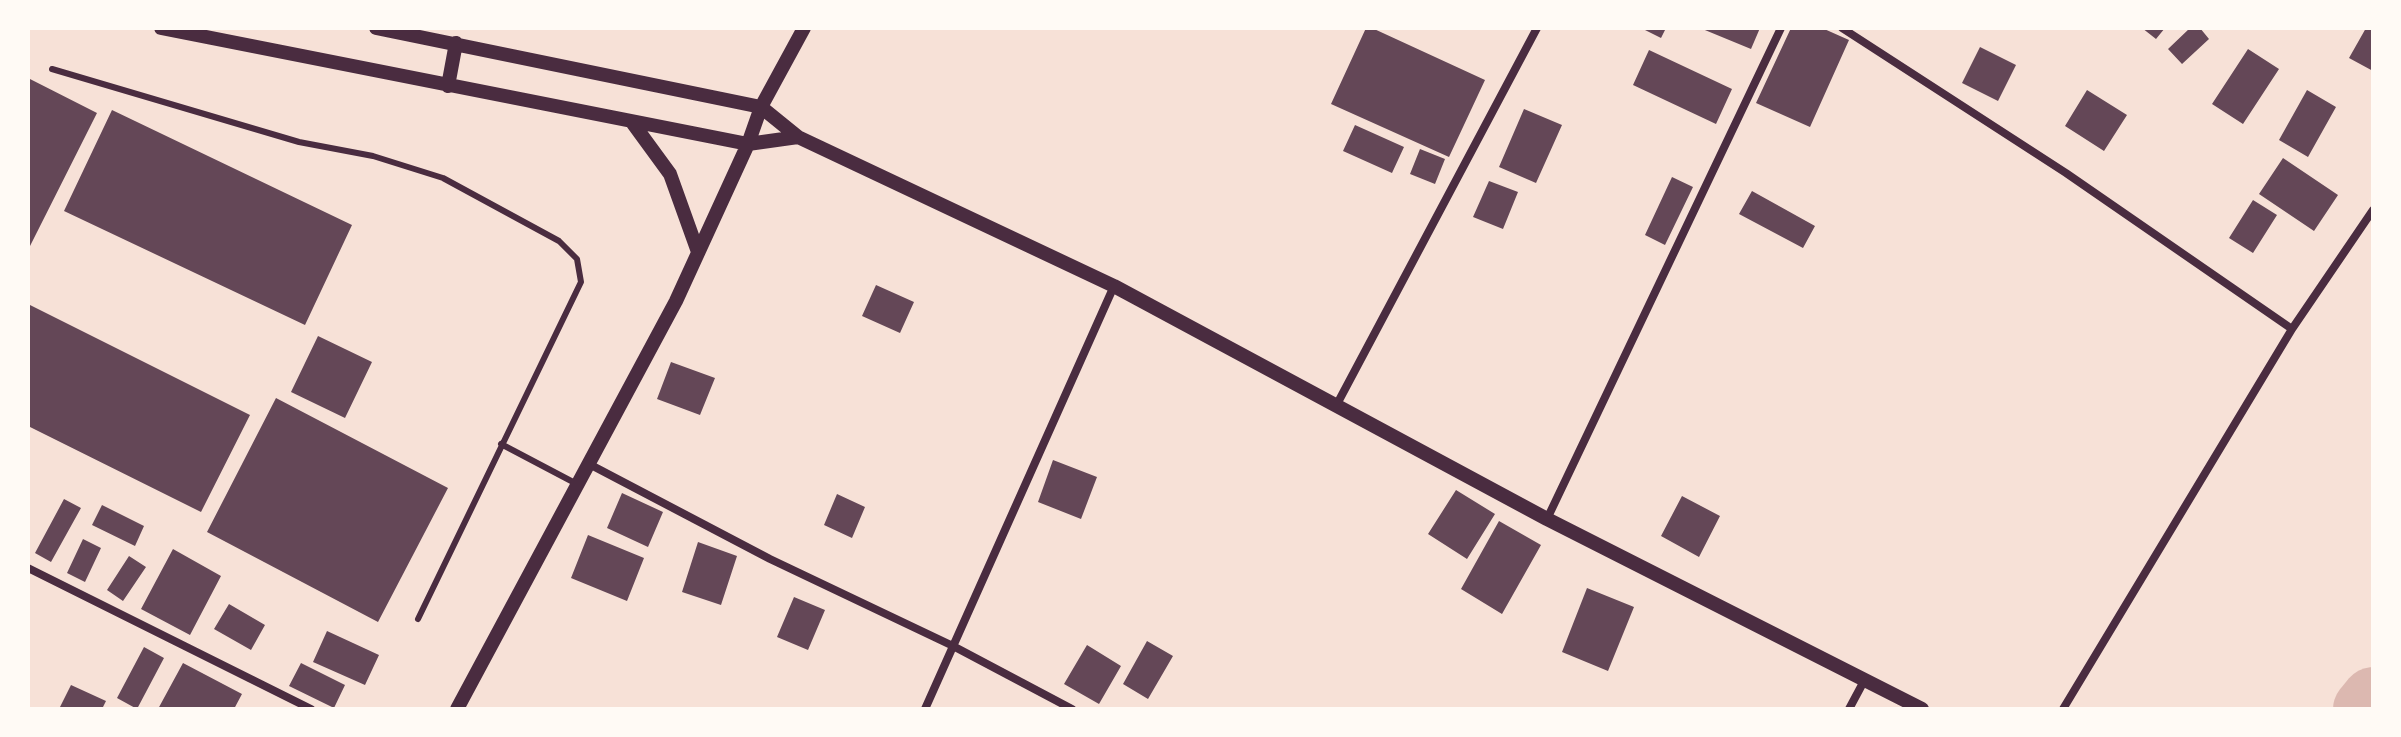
<!DOCTYPE html>
<style>
body{margin:0}
#map{position:relative;width:2401px;height:737px;overflow:hidden;background:#f7e1d7;font-family:Lato,sans-serif}
canvas{display:block}
.frame{position:absolute;inset:0;border:30px solid #fffaf5;pointer-events:none}
</style>
<div id="map">
<canvas width="2401" height="737"></canvas>
<div class="frame"></div>
</div>
<script>
const ctx = document.querySelector('canvas').getContext('2d');
ctx.lineJoin = 'round';
function strokePath(path, color, width, dash) { ctx.strokeStyle = color; ctx.lineWidth = width; ctx.lineCap = dash ? 'butt' : 'round'; ctx.setLineDash(dash || []); ctx.stroke(path); }
function fill(path, color) { ctx.fillStyle = color; ctx.fill(path, 'evenodd'); }
const river = new Path2D(`
 M 2364,709 L 2373,698`);
const building = new Path2D(`
 M 1366,28 L 1372,28 L 1485,80 L 1449,157 L 1331,104 Z
 M 1641,28 L 1666,28 L 1661,38 Z
 M 1700,28 L 1760,28 L 1751,49 Z
 M 1791,28 L 1822,28 L 1849,40 L 1810,127 L 1756,103 Z
 M 2142,28 L 2165,28 L 2156,39 Z
 M 2190,28 L 2200,28 L 2209,39 L 2182,64 L 2168,49 Z
 M 2366,28 L 2373,28 L 2373,71 L 2349,58 Z
 M 1980,47 L 2016,65 L 1998,101 L 1962,83 Z
 M 2248,49 L 2279,69 L 2243,124 L 2212,104 Z
 M 1649,50 L 1732,89 L 1716,124 L 1633,85 Z
 M 28,78 L 97,113 L 28,250 Z
 M 2087,90 L 2127,115 L 2104,151 L 2065,126 Z
 M 2307,90 L 2336,107 L 2308,157 L 2279,140 Z
 M 1524,109 L 1562,125 L 1536,183 L 1499,167 Z
 M 112,110 L 352,225 L 305,325 L 64,211 Z
 M 1355,125 L 1404,147 L 1392,173 L 1343,151 Z
 M 1420,149 L 1445,159 L 1435,184 L 1410,174 Z
 M 2283,158 L 2338,195 L 2314,231 L 2259,194 Z
 M 1672,177 L 1693,187 L 1665,245 L 1645,235 Z
 M 1489,181 L 1518,192 L 1503,229 L 1473,217 Z
 M 1752,191 L 1815,226 L 1803,248 L 1739,214 Z
 M 2253,200 L 2277,215 L 2253,253 L 2229,238 Z
 M 876,285 L 914,302 L 900,333 L 862,316 Z
 M 28,304 L 250,415 L 201,512 L 28,426 Z
 M 318,336 L 372,362 L 345,418 L 291,392 Z
 M 671,362 L 715,378 L 700,415 L 657,399 Z
 M 276,398 L 448,488 L 378,622 L 207,532 Z
 M 1053,460 L 1097,477 L 1081,519 L 1038,502 Z
 M 1456,490 L 1495,514 L 1467,559 L 1428,534 Z
 M 622,493 L 663,512 L 648,547 L 607,528 Z
 M 837,494 L 865,507 L 852,538 L 824,525 Z
 M 1682,496 L 1720,516 L 1699,557 L 1661,536 Z
 M 64,499 L 81,508 L 51,562 L 35,553 Z
 M 102,505 L 144,526 L 135,546 L 92,525 Z
 M 1499,521 L 1541,545 L 1502,614 L 1461,589 Z
 M 588,535 L 644,558 L 627,601 L 571,578 Z
 M 83,539 L 101,548 L 85,582 L 67,573 Z
 M 698,542 L 737,556 L 721,605 L 682,592 Z
 M 173,549 L 221,576 L 190,635 L 141,609 Z
 M 129,556 L 146,567 L 123,601 L 107,590 Z
 M 1587,588 L 1634,607 L 1608,671 L 1562,652 Z
 M 794,597 L 825,610 L 808,650 L 777,637 Z
 M 229,604 L 265,625 L 251,650 L 214,629 Z
 M 327,631 L 379,655 L 365,685 L 313,662 Z
 M 1147,641 L 1173,656 L 1148,699 L 1123,684 Z
 M 1087,645 L 1121,666 L 1099,704 L 1064,684 Z
 M 144,647 L 164,658 L 137,709 L 117,698 Z
 M 183,663 L 242,694 L 234,709 L 158,709 Z
 M 301,663 L 345,685 L 334,708 L 289,686 Z
 M 71,685 L 106,701 L 102,709 L 59,709 Z`);
const service = new Path2D(`
 M 52,69 L 299,142 L 373,156 L 443,178 L 559,241 L 577,259 L 581,282 L 418,619
 M 501,444 L 575,483`);
const minor = new Path2D(`
 M 1842,28 L 2066,173 L 2292,329
 M 1336,406 L 1537,28
 M 589,464 L 770,559 L 953,646 L 1072,709
 M 1547,519 L 1781,28
 M 28,568 L 311,709
 M 925,709 L 1114,286
 M 1849,709 L 1864,681
 M 2063,709 L 2292,329 L 2373,210`);
const tertiary = new Path2D(`
 M 161,28 L 748,144 L 798,137
 M 376,28 L 761,107 L 798,137 L 1114,286 L 1547,519 L 1922,709
 M 448,86 L 456,43
 M 632,122 L 670,174 L 698,252
 M 457,709 L 676,301 L 748,144 L 761,107 L 804,28`);
strokePath(river, '#dcb8b0', 62);
fill(building, '#644757');
strokePath(service, '#4a2c40', 6);
strokePath(minor, '#4a2c40', 8);
strokePath(tertiary, '#4a2c40', 14);
</script>
